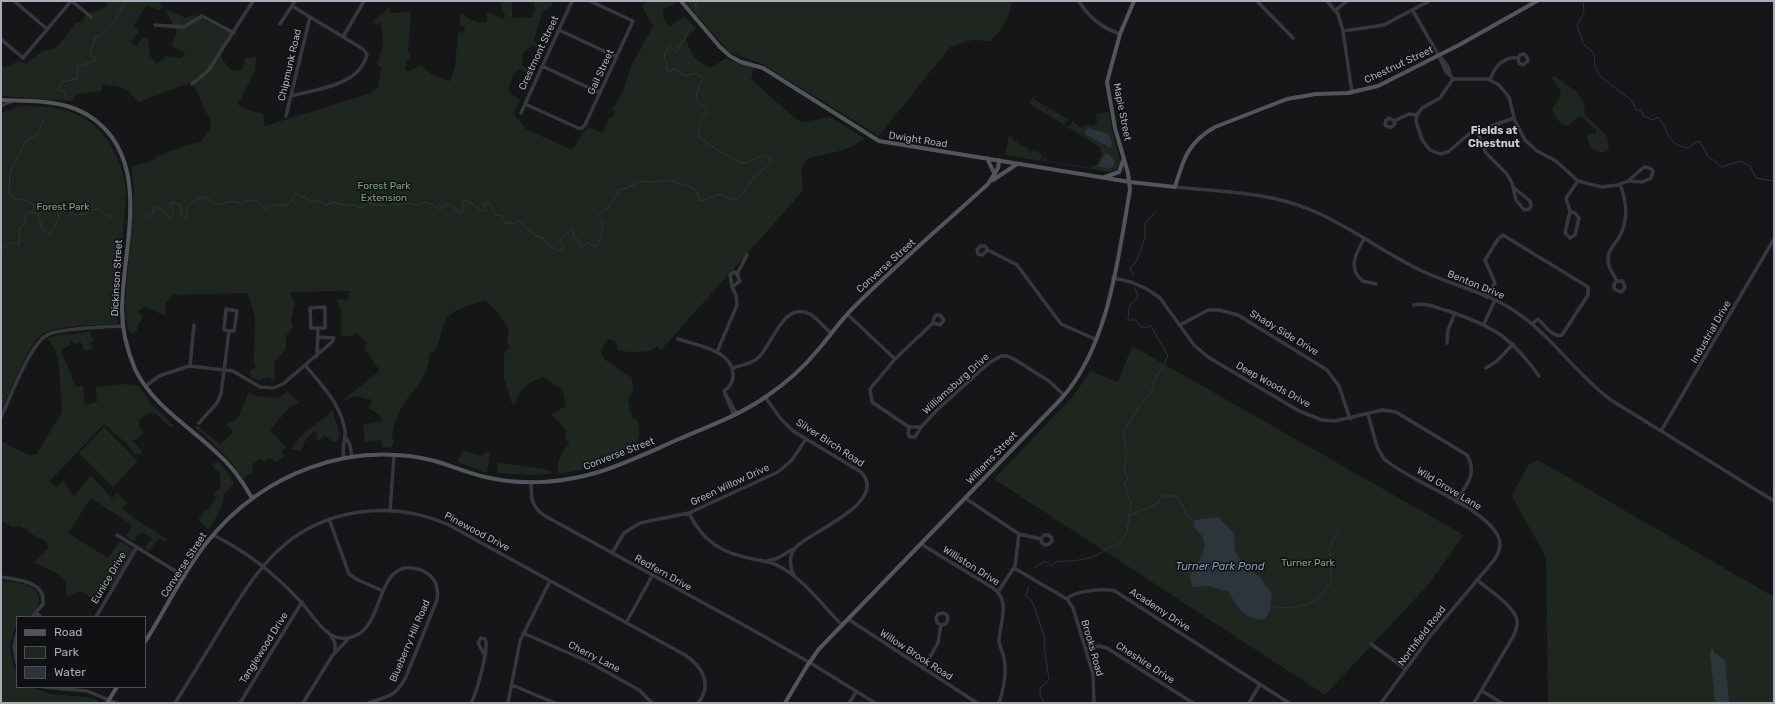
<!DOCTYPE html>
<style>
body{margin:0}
#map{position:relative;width:1775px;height:704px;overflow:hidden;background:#161618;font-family:Rubik,sans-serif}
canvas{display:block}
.frame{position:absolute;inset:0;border:2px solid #a8adb8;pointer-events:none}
.legend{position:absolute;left:16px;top:616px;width:130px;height:72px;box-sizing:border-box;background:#111113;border:1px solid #4d4f55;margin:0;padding:5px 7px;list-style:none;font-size:12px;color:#a8adb8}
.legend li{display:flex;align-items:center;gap:8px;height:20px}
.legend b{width:20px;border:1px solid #4d4f55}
</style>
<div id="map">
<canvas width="1775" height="704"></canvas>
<div class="frame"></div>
<ul class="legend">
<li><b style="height:5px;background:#53555c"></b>Road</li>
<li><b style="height:11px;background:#1e261f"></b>Park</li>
<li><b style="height:11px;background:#2c353c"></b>Water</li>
</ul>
</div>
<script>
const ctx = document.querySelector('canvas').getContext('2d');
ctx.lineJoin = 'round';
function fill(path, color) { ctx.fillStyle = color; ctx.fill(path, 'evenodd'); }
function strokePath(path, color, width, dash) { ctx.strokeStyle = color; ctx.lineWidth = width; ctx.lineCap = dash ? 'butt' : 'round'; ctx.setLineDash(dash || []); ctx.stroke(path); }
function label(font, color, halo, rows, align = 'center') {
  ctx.font = font + ' Rubik,sans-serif'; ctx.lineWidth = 3; ctx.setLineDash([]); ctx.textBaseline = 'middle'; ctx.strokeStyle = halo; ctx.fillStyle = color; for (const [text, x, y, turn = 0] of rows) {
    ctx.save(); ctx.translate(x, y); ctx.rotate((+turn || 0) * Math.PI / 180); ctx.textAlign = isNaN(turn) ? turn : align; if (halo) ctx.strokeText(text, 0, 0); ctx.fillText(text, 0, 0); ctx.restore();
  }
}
const green = new Path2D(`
 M 104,1 L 157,1 L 164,7 L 158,10 L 147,5 L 134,25 L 139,32 L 131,41 L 135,46 L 144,37 L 148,39 L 150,56 L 157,64 L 166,56 L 181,58 L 185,52 L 171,46 L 177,32 L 166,11 L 167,9 L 185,18 L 193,15 L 230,33 L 220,50 L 222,59 L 232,71 L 243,69 L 245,58 L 256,57 L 255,71 L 238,104 L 244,109 L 263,114 L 265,126 L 371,93 L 378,87 L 381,67 L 377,64 L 383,45 L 381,23 L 377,25 L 373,21 L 388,8 L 389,5 L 391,13 L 411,12 L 408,50 L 411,58 L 407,61 L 405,70 L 410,71 L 421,65 L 431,74 C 438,75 442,80 450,81 L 455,67 L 458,33 L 464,32 L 465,26 L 460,26 L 460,14 L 464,14 C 470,21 478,23 487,22 L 487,12 L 504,19 L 505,13 L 502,11 L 502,1 L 512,1 L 512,18 L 532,17 L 535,10 L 534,1 L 552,1 L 552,6 L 542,12 L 534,41 L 545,48 L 544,50 L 532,45 L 523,53 L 522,65 L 535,73 L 533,75 L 519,69 L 513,75 L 508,91 L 520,100 L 514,114 L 526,129 L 570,149 L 574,148 L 583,132 L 589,127 L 602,133 L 609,118 L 613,118 L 615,111 L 612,110 L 622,93 L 632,64 L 653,27 L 642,6 L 646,2 L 642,1 L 675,1 L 676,3 L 663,10 L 664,20 L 670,27 L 684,16 L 696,28 L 686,39 C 692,57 694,59 710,68 L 726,58 C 734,64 746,64 754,69 L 751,79 L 796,119 L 803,122 L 830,117 L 864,138 C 851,152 825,153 807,159 L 801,170 L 803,186 L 802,192 L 661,350 L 657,346 C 649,355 628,352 617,350 L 617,344 L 613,340 L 607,340 L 604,344 L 601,353 L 604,359 L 632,378 L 633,390 L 628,402 L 633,419 L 637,420 C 640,427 640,436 637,443 L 639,449 C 613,461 587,470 558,474 C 556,461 562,452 570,442 L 565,439 L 566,430 L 551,414 L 566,406 L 563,390 L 543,377 C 530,382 519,388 516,403 L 512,404 L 504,378 L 504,354 L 509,348 L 507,341 L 509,330 L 498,313 L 485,300 C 471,305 449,309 443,325 C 440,335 440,343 434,352 L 429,353 C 430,381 409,391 399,412 C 395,421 393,429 392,439 L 394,442 L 391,448 L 382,447 L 381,440 L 365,442 L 363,425 L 382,421 L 379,414 L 369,409 L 372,400 L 355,396 L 345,401 L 344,399 L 378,372 L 379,369 L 364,349 L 367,342 L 356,333 L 353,336 L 341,336 L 341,312 L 337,299 L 347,300 L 349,291 L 291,292 L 290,296 L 295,302 L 291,319 L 293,327 L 286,336 L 286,349 L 274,362 L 275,382 L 268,377 L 258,380 L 251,377 L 250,370 L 256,367 L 254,362 L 255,317 L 248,293 L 173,295 L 165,304 L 166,316 L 145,307 L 139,311 L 139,314 L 142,315 L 141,323 L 138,323 L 137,331 L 132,334 L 128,330 L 127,320 L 124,321 L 134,187 L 131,167 L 155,160 L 156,157 L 186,145 L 200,142 L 211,128 L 210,120 L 192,82 L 139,102 L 124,88 L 103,84 L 101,91 L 77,94 L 72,101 L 1,96 L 1,65 L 6,67 L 19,61 L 26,64 L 40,52 L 56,48 L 76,23 L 83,23 L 84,16 L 108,6 Z
 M 685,1 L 1012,1 C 1008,21 1004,27 990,41 L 972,40 L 950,47 L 879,136 L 762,64 L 729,52 Z
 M 1554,76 L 1577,92 L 1584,103 L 1585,115 L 1607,136 L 1609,149 L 1603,153 C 1592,151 1587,146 1587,134 L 1595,134 L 1597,131 L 1582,117 L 1578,117 L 1567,126 C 1560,125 1553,115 1552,108 C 1567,89 1561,95 1552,77 Z
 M 1034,96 L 1036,96 L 1034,99 L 1046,106 L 1049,104 L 1044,116 L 1044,113 L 1030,104 L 1028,106 Z
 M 1050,105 L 1049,108 L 1067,119 L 1070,117 L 1064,125 L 1047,114 L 1044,116 Z
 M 20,106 C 33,106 47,106 60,109 C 99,117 122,152 126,191 L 117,324 C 99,325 56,325 42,334 C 29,343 9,394 1,410 L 1,113 Z
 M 1108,112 L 1120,162 L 1116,170 L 1109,172 L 1042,161 L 1043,158 L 1046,158 L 1047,161 L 1091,168 L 1092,165 L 1095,166 L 1103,153 L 1100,151 L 1101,148 L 1069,128 L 1066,129 L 1074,120 L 1074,123 L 1082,128 L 1084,125 L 1094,126 L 1098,120 L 1095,117 L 1097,114 Z
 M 1009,135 L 1015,142 L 1018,139 L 1017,142 L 1033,152 L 1034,150 L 1042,155 L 1041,161 L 1005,155 Z
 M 89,332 L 93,340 L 90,343 L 93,348 L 85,351 L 81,342 L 74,344 L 72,340 L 70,341 L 71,345 L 61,350 L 76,387 L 83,385 L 85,405 L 97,402 L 96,387 L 123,384 L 139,386 L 151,404 L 175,427 L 170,427 L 155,413 L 146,414 L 139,420 L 140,428 L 144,433 L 133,441 L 141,450 L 142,456 L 139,453 L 135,454 L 126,443 L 104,424 L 50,481 L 56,488 L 63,481 L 74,496 L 91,475 L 115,502 L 112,498 L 117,493 L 127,503 L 122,508 L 131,516 L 168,540 L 165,542 L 159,539 L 149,550 L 145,549 L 152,538 L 142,532 L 133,541 L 126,536 L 132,525 L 91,498 L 68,533 L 108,558 L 120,541 L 134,549 L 113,584 L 94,600 L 81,591 L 67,597 L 65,581 L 56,573 L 34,562 L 49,548 L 46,541 L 38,538 L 20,526 L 12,527 L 1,520 L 1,441 L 28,455 L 36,455 L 62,412 L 59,365 L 56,352 L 47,338 L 59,335 Z
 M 1132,346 L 1464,535 L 1428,585 L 1325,695 L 994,479 L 1072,397 L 1091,371 L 1118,382 Z
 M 249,391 L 255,396 L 278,398 L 287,391 L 299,403 L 290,407 L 270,430 L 286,447 L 282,451 L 284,456 L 276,462 L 269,458 L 265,461 L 259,459 L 252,465 L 253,471 L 243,479 C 230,458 214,443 195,428 L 197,425 L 220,445 L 233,432 L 226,424 L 238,418 Z
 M 332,409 L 340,435 L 338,441 L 333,442 L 324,435 L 319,441 L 316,439 L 318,433 L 313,432 L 305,441 L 301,451 L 291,449 L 303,433 L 327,416 Z
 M 104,427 L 138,461 L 113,487 L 79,453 Z
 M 463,451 L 482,456 L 486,452 L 490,453 L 487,473 L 457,462 Z
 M 1538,460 L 1774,597 L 1774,703 L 1548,703 L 1546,557 L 1513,498 L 1513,493 L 1529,464 Z
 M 220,462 L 234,483 L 224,494 C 225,502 214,524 208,529 L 198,520 C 204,509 211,509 216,497 L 213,493 L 221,487 L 220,474 L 211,464 Z
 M 497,462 C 515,466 533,466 551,471 L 552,474 L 528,475 L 497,473 Z
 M 1,581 C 11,582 26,582 34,589 C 44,598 38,613 26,617 C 24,618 20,617 17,617 C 17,628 11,636 10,647 C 10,656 13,663 16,671 C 18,676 17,682 17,687 L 31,687 L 50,694 L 87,697 L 98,700 L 99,703 L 1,703 Z`);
const water = new Path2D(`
 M 1089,128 L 1108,134 L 1112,142 L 1111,148 L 1086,135 L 1085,130 Z
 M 1106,153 L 1111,156 L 1115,161 L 1112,168 L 1097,167 Z
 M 1218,517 L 1234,533 L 1235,550 L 1243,565 L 1259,576 L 1272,594 L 1270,611 L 1264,620 C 1245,620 1236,606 1229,592 L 1208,586 L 1193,587 L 1189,577 C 1195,566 1209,551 1203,538 C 1200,533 1196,530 1193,525 L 1195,520 Z
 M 1712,646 L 1714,652 L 1725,660 L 1729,703 L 1716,703 L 1715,699 L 1710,656 Z`);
const stream = new Path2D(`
 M 1583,1 L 1584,12 L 1577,26 L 1583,43 L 1594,54 L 1595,67 L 1600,76 L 1632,101 L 1636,110 L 1641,110 L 1644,116 L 1653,120 L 1658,117 C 1670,131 1666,144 1687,148 L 1699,141 L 1708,156 L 1722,167 L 1740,161 L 1750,166 L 1756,178 L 1774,181
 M 696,15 L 696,1
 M 66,99 L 65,92 L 58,90 L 62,82 L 77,79 L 78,67 L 96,60 L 90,53 L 96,37 C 113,30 117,17 125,1
 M 32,211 L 34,205 L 26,200 L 13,199 L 9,193 L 10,172 L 26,141 L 38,134 L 44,118
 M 145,219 L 153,212 L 154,207 L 155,207 L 164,211 L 168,217 L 171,218 L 173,213 L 171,204 L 172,202 L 181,205 L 181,215 L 185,217 L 187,215 L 186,208 C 189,203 201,195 208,199 C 211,200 211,203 215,204 C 221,205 225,203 230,201 L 242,204 L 248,200 C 258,200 259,205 266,209 C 275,201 284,209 291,202 C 294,199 294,196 296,193 L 311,201 L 320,201 L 326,205 L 333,202 L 348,206 L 351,204 L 362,208 L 369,203 C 377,205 386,208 393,203 L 400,205 L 405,203 L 419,205 L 426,202 L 440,209 L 449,204 L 460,213 L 463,210 L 462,202 L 467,200 L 483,212 L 485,209 L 483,204 L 488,202 L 493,208 L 495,216 L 501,215 L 505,223 L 515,223 L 520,221 L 526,228 L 531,230 L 534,235 L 543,238 L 547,245 L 561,251 L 564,248 L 560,240 L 571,230 L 574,230 L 573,237 L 578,240 L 580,247 L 583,247 L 588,242 L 596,247 C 600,243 604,227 602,222 C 600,217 598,218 600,213 L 608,208 L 620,189 L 627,188 L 641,181 L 654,182 L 668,180 L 691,187 L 697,192 L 700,201 L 720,194 L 733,200 C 745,195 748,184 756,175 C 761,170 767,168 771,162 L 769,158 L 763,155 C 756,156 752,162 746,163 C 738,165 706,142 699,137 L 700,122 C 713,108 705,110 696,100 C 696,91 702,83 702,77 L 695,73 L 686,76 L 681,74 L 675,68 L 669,72 L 666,70 L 667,64 L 664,56 L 669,46 L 676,52 L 686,36 L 691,24
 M 1,250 L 10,243 L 19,244 L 20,227 L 25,223 L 26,215 L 29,212 L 38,214 C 40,222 41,231 51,234 L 59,217 L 57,209 L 69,209 L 71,213 C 82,218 88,211 97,209 L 108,216 L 113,216
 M 1133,275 L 1130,268 L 1136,262 L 1145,238 L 1145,224 L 1155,212
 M 1127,453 L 1123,433 L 1138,408 L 1153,389 L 1154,380 L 1165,363 L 1168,356 L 1151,326 L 1142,328 L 1136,320 L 1128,320 L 1129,307 L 1138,296 L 1135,288
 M 1126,459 L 1124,469 L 1128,479 L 1124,483 L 1131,504 L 1129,516
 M 1034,568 L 1045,561 L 1052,566 L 1057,561 C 1070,562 1089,560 1101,553 C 1108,549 1110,546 1118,545 L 1127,532 L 1129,516 L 1158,503 L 1162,496 L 1177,496 L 1188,517 L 1195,522
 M 1029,586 L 1026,595 L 1033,603 L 1045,639 L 1044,644 L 1049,680 L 1040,688 L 1040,694 L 1044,703
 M 1270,606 C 1285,609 1304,608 1317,599 C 1323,594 1325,587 1332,582 L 1330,573 L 1333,566 L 1329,549 L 1339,528`);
const minor = new Path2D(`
 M 14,1 L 47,29
 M 72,1 L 91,17
 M 1079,1 C 1089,18 1102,28 1120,34
 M 1257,1 L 1293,38
 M 1327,1 L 1338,14 L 1343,31 L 1352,93
 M 1336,10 L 1347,1
 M 1413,11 L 1439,56 C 1444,60 1450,68 1450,75 L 1446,72 L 1439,56
 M 280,24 L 295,1
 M 155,25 L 184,27 L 202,16 L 234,33
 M 559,30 L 617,57
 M 1343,31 L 1384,25 L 1429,1
 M 343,37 L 364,1
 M 1,39 L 23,58 L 71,1
 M 542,66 L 600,93
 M 1450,75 L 1453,79 L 1488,79 L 1499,85 L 1509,97 L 1515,121 L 1525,140 L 1537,151 L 1556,161 L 1578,181 L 1602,187 L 1618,185 L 1628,181 L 1642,182 L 1651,178 L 1653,171 L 1650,168 L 1644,167 L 1628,181
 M 1453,79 L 1440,98 L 1422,108 L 1417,115 L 1416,121 L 1422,140 L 1430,150 L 1440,154 L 1448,152 L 1469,134 L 1514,118
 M 1490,80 C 1494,67 1504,56 1518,58 L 1519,63 L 1523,65 L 1528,61 L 1527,57 L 1524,54 L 1520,55 L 1518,58
 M 192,84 L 208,71 L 253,1
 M 291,96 C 317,89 360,86 367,54 L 363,49 L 292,6
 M 525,104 L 578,128 L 582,128 L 585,125 L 633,21 L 590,1
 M 1,106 L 12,101
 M 521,113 L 572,1
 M 286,116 L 310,17
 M 1394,121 L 1395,124 L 1392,127 L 1388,127 L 1385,125 L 1386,120 L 1389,118 L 1394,121 L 1409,114 L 1417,115
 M 1477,131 L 1486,153 L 1507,174 L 1512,183 L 1516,200 L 1524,210 L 1529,209 L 1531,206 L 1530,201 L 1514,188
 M 1175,187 C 1220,192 1269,192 1311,210 C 1350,226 1384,253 1422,271 C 1454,286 1490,293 1519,314 C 1553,338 1577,375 1611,400 L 1774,501
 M 1570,211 L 1575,213 L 1579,218 L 1575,235 L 1570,238 L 1565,233 L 1570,211 L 1566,198 L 1578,181
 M 1364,239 C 1356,253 1347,269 1363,281 L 1376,284
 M 988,250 L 982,255 L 978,254 L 977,250 L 980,246 L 985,246 L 988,250 L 1017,265 L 1061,324 L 1095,339
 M 737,274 L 740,281 L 732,287 L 730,275 L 734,272 L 737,274 L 747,255
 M 1113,278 L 1131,282 L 1147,289 L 1160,298 L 1194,345 L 1208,357 L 1299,411 L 1322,420 L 1335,421 L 1382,410 L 1396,412 L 1467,455 C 1478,474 1466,485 1456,502
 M 1617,281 L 1614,284 L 1614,289 L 1621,292 L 1625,288 L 1623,281 L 1617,281 C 1613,274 1607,266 1608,258 C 1608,250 1614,245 1618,239 C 1629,221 1627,203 1620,184
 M 1486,297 L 1495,283 L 1485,260 L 1498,239 L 1503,235 L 1588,287 L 1588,295 L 1562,335 C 1552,338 1545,325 1538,319 L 1532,324
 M 1414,305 C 1425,302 1437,308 1448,311 C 1493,326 1511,337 1539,376
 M 325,307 L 325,328 L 311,328 L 310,308 Z
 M 847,314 L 895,359
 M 933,323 L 934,318 L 936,315 L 940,315 L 944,320 L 940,325 L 933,323 L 895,359 L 870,389 L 872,402 L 909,427 L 908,434 L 910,437 L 915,437 L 921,427 L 937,410 L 989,363 L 1001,356 L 1007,356 L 1014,359 L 1049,381 L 1064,395
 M 1484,324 L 1495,300
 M 1180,325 L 1208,310 L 1219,310 L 1238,315 L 1327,370 L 1339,386 L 1350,419
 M 678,339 C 696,345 734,350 733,376 C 733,383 730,387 724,391
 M 1447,343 L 1448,330 L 1455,313
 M 717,352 L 737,305 L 736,295 L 732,287
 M 317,356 L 318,328
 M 190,366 L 194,325
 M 306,366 C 322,386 341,404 345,431 C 346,442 341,446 344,458
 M 733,368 C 741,365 752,364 758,358 C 772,346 783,300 810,314 C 818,319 824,327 831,333
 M 1486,368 L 1497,361 L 1513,344
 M 146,386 L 159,376 L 189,366 L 233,371 L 260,387 L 273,388 L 283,384 L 332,342 L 334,338 L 318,337
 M 724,391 L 737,414
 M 725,394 L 734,415
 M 765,397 L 781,419 L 793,431 L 861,472 C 890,503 808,532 795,548 C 788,557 790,569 795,577
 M 1368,414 L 1377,447 L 1384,459 C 1412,483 1479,504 1497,534 C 1502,543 1500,552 1494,560 L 1431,635 L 1381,703
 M 1,417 C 10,398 30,344 47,335 C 58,328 108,327 123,326
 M 199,423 L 217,403 L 221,394 L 229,331 L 224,330 L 226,309 L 237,311 L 234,331 L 229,331
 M 909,427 L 921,427
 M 1661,431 L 1774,239
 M 345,436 L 350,445 L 352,457
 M 531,482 C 531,497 531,507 545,516 L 751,629 L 814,665 L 875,703
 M 965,498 L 1019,534 L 1041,539 L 1042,543 L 1045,545 L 1049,544 L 1052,541 L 1051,537 L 1048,535 L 1044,535 L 1041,539
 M 390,511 L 394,455
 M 689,513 C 703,542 722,553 753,559 C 764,561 773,562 782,568 C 804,580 824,607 842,625
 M 329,519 L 349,574 L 358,580 L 383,591
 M 117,535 L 185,577
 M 213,535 C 246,551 276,575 300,601 C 309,610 316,623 326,631 C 332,637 340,639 348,638 C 386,633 373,563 413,568 C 422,569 429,573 434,580 C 438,587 438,593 437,600 L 405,679 C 394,698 387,696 368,703
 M 921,544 L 993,588 C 1011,601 1000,622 999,640 C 999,646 1003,652 1004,658 C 1007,673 1004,688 999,703
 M 612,553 L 624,533 L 640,523 L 689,513 L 778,472 L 792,460 L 806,439
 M 767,561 L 776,559 L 795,548
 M 1014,568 L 1067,599 C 1074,591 1104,588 1115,591 L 1289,703
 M 1,577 C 18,580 46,581 43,604 L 32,617
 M 998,592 L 1015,566 L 1019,534
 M 1067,599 L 1073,608 L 1093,674 L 1094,703
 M 36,613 L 41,617
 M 96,617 L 137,547
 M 848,619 L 977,703
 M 626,623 L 652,576
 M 523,633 L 587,661 L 639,690 L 652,703
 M 17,634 L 14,646 L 17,663
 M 331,636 L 335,643 L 335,651
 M 1371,644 L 1406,669
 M 1086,648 L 1099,646 L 1107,648 L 1193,703
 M 923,669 L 938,643 L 941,625 L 937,623 L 936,618 L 938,614 L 943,613 L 947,615 L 948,619 L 946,624 L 941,625
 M 512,685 L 555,703
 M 44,687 L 87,691 L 116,703
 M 1482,691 L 1502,703
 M 175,703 C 190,679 205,655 220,630 C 256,571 286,522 360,512 C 390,508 419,512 447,524 L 685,655 C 702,666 713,685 698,703
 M 240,703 L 302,602
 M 303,703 L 332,656 L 348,639
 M 471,703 C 476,694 490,647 485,639 L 481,638 L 478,643 L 484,654
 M 508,703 L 520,641 L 550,581
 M 849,703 L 857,691
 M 1249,703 L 1260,684
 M 1474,703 L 1514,635 C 1516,630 1518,625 1517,620 C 1515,607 1487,588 1477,580`);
const major = new Path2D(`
 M 681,1 L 720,47 L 730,56 L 741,62 L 763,68 L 879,141 L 1130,182 L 1175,187 C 1183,160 1188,142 1215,127 L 1287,99 L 1316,94 L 1348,93 L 1378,86 L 1459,45 L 1537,1
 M 1,100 C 23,101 46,100 67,106 C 81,110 93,117 103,127 C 150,173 122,252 122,310 C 122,331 127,350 135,369 C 152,405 190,427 217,453 C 231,465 243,482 252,498
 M 987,158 L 995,175
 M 1105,177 L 1119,172 L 1124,158
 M 993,180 L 1017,164
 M 145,642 C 165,610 185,569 208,541 C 263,473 350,440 435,461 C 452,466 468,473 485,477 C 523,486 565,483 602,471 C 629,462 654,450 679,439 C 709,426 740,415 767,396 C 786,383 803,368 817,351 C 830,336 840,321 854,307 C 897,264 943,225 988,184 L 998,168 L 999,160
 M 107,703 L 117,687
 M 785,703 L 807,666 L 819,649 L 1061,399 C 1109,346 1118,258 1130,190 L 1128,173 L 1115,128 L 1107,82 L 1120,34 L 1134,1`);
const streetNames = [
 ["Crestmont Street",539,53,-65],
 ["Chipmunk Road",290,65,-77],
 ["Chestnut Street",1399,65,-25],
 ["Gail Street",601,72,-65],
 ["Maple Street",1122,112,79],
 ["Dwight Road",918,140,9],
 ["Converse Street",886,266,-42],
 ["Dickinson Street",117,278,-87],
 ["Benton Drive",1476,285,22],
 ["Industrial Drive",1711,332,-60],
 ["Shady Side Drive",1284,333,31],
 ["Williamsburg Drive",956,384,-42],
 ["Deep Woods Drive",1273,385,29],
 ["Silver Birch Road",830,443,33],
 ["Converse Street",619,454,-21],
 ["Williams Street",992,458,-46],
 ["Green Willow Drive",730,485,-25],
 ["Wild Grove Lane",1449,489,31],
 ["Pinewood Drive",477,532,28],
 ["Converse Street",184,565,-57],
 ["Williston Drive",971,566,32],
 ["Redfern Drive",663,573,29],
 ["Eunice Drive",109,578,-59],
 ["Academy Drive",1160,610,33],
 ["Northfield Road",1422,636,-53],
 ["Blueberry Hill Road",410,641,-67],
 ["Tanglewood Drive",264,648,-58],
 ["Brooks Road",1092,648,74],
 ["Willow Brook Road",916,655,33],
 ["Cherry Lane",594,657,27],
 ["Cheshire Drive",1145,663,33]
];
const parkNames = [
 ["Forest Park",384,186],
 ["Extension",384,198],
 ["Forest Park",63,207],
 ["Turner Park",1308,563]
];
const neighbourhoodNames = [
 ["Fields at",1494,131],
 ["Chestnut",1494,144]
];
const waterNames = [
 ["Turner Park Pond",1220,567]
];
fill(green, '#1e261f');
fill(water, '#2c353c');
strokePath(stream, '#2c353c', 1);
strokePath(minor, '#37383d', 3.5);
strokePath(major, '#53555c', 4);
label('10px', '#a8adb8', '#111113', streetNames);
label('10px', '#7fa381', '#111113', parkNames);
label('bold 11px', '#c9ccd4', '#111113', neighbourhoodNames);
label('italic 11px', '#7f9bb3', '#111113', waterNames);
</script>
